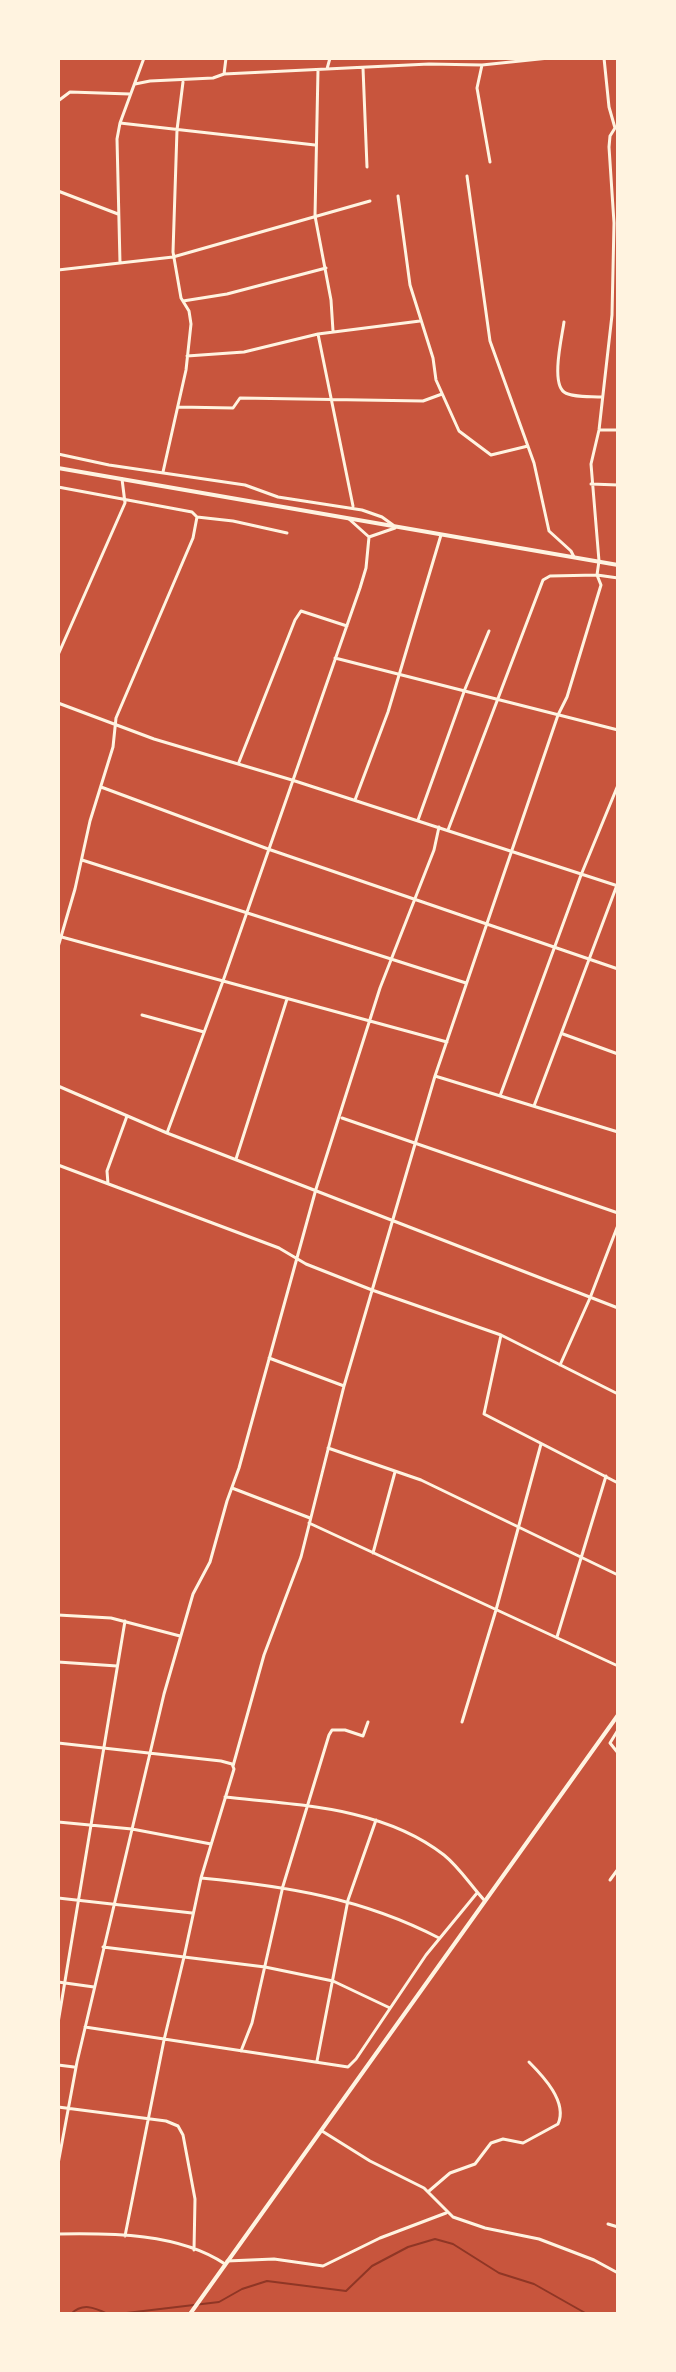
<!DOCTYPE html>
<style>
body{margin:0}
#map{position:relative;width:676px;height:2372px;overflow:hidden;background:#c8553d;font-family:"Titillium Web",sans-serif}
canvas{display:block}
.frame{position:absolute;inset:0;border:60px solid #fff3e0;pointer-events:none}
</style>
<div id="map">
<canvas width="676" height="2372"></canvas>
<div class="frame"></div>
</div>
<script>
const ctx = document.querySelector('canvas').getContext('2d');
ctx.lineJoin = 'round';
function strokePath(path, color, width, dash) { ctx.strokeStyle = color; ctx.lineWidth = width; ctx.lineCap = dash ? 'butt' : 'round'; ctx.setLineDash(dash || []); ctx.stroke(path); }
const stream = new Path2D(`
 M 71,2314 C 83,2302 95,2308 108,2314
 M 118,2314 L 219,2302 L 242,2289 L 267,2281 L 346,2291 L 372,2266 L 408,2247 L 435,2239 L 453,2244 L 499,2273 L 534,2284 L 587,2314`);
const minor = new Path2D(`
 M 482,65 L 477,88 L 490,162
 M 363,68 L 367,167
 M 327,69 L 330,58
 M 318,70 L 315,216 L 331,300 L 333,331
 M 224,74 L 226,58
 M 135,84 L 150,81 L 213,78 L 224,74 L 429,64 L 482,65 L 549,58
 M 58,101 L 70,92 L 130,94
 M 120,123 L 315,145
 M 467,176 L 490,341 L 534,463 L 549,531 L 571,551 L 574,557
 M 58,191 L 118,214
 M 398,196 L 410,285 L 433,358 L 436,380 L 459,431 L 491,455 L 528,446
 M 120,263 L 117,139 L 120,123 L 144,58
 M 58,270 L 173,257 L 370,201
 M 183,301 L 227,294 L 326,268
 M 564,322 C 562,337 551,382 564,392 C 572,398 592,396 602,397
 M 318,334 L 353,506
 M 187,356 L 244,352 L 318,334 L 420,321
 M 178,407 L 233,408 L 240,398 L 423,401 L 442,394
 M 599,430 L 618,430
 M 58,454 L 109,465 L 245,485 L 278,497 L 362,510 L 382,517 L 393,525
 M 163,472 L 186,370 L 191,324 L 189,311 L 181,298 L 173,252 L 177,130 L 183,82
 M 591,484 L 618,485
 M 58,487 L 192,512 L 197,517 L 193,538 L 116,718 L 113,747 L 90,821 L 75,889 L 58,947
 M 197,517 L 233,521 L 287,533
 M 349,519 L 369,537
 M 369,537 L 395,528
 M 58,655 L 125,503 L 122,479
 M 335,658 L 618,730
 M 58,703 L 154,739 L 292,780 L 618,886
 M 239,762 L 295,620 L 301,611 L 347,626
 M 101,787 L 268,849 L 618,969
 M 355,800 L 388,712 L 441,535
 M 418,820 L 465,689 L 489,631
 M 448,830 L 543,580 L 550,576 L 597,575 L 618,578
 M 82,860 L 466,983
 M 58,936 L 447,1042
 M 142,1015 L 204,1032
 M 563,1034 L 618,1054
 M 435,1076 L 618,1132
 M 58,1086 L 167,1133 L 618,1308
 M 500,1096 L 581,875 L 618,785
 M 534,1106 L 617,885
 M 342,1118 L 618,1213
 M 167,1133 L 223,981 L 360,588 L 366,568 L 369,537
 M 236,1159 L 287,999
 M 58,1165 L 279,1248 L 306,1264 L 372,1290 L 501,1335 L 618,1394
 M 108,1184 L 107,1171 L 127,1116
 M 501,1335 L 484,1414 L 618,1483
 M 269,1358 L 344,1386
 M 560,1365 L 590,1298 L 618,1225
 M 328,1448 L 421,1480 L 618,1575
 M 232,1488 L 310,1518
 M 309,1523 L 618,1666
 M 373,1553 L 395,1472
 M 58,1615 L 111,1618 L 180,1636
 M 557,1637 L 606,1476
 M 58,1662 L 117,1666
 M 462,1722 L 496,1610 L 541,1444
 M 618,1730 L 610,1743 L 618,1753
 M 58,1743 L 221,1761 L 232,1764 L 234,1769 L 201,1878 L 184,1957 L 164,2040 L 125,2236
 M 233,1766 L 264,1655 L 301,1557 L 344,1386 L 435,1076 L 558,715 L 567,697 L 601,585 L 597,575 L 599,561 L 591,464 L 599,430 L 612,315 L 614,223 L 609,147 L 610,136 L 615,128 L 609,107 L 604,58
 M 225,1797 C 298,1805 383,1807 444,1855 C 460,1868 471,1886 485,1901
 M 58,1822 L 132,1829 L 211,1844
 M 201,1878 C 285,1886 362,1898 439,1938
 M 610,1880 L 618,1869
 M 58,1898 L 192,1913
 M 103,1947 L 265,1967 L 333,1981 L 390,2008
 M 58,1982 L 94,1987
 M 58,2023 L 125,1621
 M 85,2027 L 348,2067 L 356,2059 L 426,1955 L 477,1893
 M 241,2051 L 252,2023 L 283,1886 L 329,1735 L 332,1730 L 345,1730 L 363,1736 L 368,1722
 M 317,2061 L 348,1900 L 376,1820
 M 58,2065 L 74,2067
 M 58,2107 L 166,2121 L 178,2126 L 183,2135 L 195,2199 L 194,2250
 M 322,2131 L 370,2161 L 424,2188 L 453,2217 L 485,2228 L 539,2239 L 594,2260 L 618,2273
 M 58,2164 L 77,2062 L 164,1694 L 193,1594 L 210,1562 L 227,1501 L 239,1468 L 316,1189 L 380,988 L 434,850 L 439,827
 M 429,2191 L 450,2173 L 475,2164 L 491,2143 L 503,2139 L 523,2143 L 558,2124 C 568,2102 543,2076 529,2062
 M 608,2224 L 618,2227
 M 58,2234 C 111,2233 179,2233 225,2264
 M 227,2261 L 274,2259 L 323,2266 L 380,2238 L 446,2213`);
const tertiary = new Path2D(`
 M 58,468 L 618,565
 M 190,2314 L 618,1715`);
strokePath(stream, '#8f3625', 2);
strokePath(minor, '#fff3e0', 3);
strokePath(tertiary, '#fff3e0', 4);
</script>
